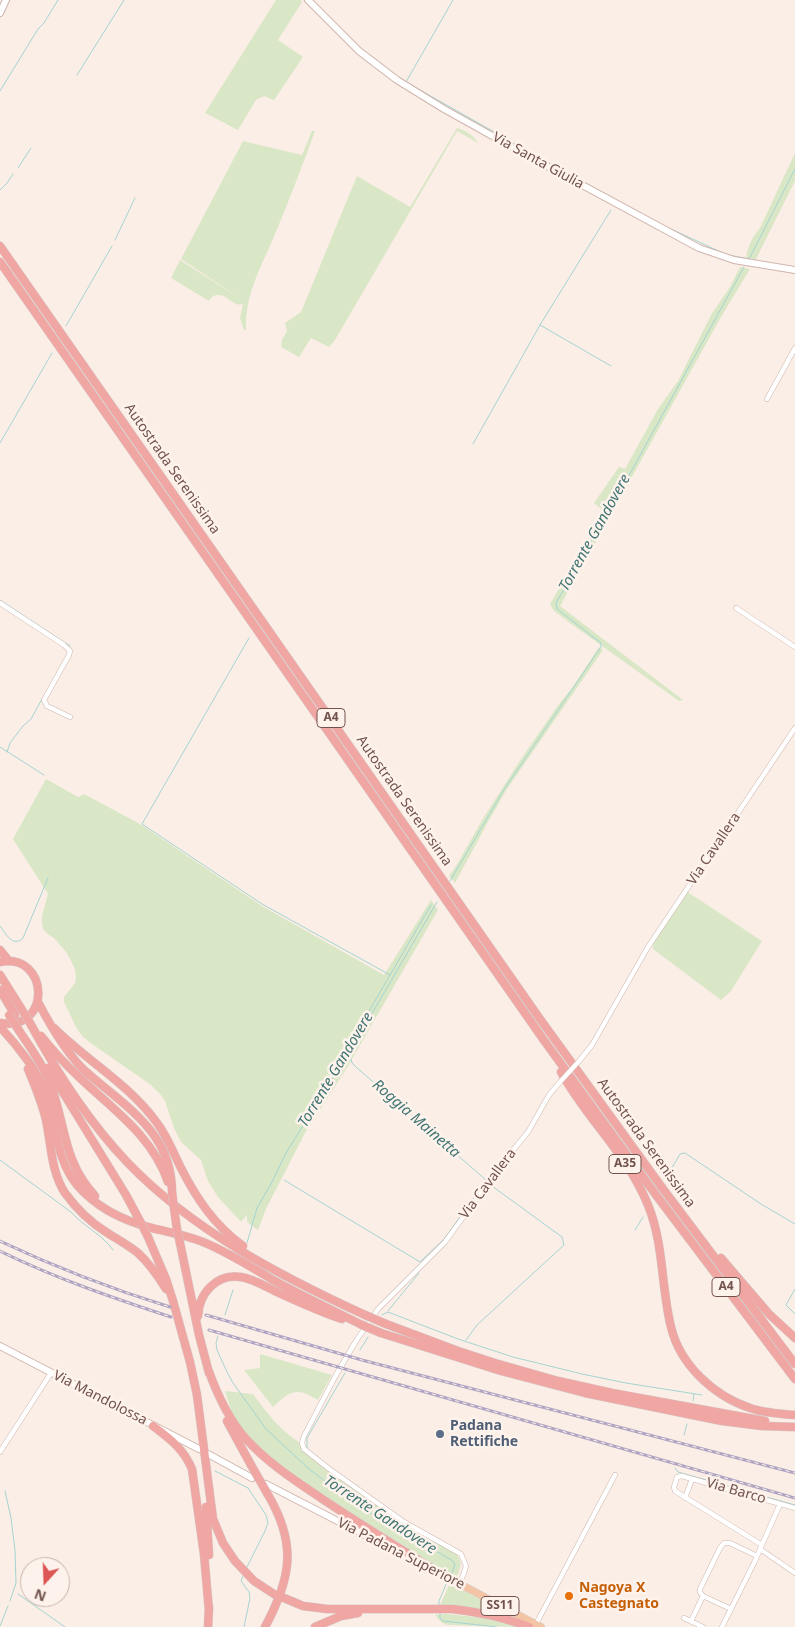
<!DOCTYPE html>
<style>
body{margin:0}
#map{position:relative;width:795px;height:1627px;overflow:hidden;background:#fbeee6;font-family:"Noto Sans",sans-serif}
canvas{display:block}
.north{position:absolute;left:20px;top:1557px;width:50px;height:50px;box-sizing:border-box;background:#fef3ec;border:1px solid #c6b3ac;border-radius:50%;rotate:200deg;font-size:14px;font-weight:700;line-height:20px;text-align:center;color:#72524d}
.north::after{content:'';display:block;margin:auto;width:18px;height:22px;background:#db5655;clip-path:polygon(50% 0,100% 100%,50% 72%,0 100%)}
</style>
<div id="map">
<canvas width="795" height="1627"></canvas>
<div class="north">N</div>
</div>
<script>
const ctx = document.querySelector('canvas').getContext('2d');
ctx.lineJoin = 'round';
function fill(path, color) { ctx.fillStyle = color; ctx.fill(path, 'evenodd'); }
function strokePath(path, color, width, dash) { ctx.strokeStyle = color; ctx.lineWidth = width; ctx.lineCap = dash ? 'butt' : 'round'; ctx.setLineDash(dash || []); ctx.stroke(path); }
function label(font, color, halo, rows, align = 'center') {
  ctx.font = font + ' "Noto Sans",sans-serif'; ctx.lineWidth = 5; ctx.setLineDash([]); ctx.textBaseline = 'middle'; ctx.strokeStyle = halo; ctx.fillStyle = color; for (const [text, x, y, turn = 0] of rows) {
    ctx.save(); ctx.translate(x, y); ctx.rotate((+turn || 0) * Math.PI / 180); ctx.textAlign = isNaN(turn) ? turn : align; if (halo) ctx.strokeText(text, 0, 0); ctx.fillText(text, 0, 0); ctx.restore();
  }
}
const green = new Path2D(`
 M 276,0 L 301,0 L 302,2 L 278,40 L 303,57 L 274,100 L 264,96 L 256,100 L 238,130 L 205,113 Z
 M 457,128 C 465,130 475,136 478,143 L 457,131 L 335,340 L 329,347 L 311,338 L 299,357 L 281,347 L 282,340 L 287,331 L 285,323 L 301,312 L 357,176 L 410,207 Z
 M 312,131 L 315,131 C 302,167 288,203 273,239 C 260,270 245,294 246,330 L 244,330 L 240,318 L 243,304 C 231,308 228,291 213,296 L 209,301 L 171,278 L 180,260 L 244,301 L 181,259 L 243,141 L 302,155 Z
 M 795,153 L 795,181 L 756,259 L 746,258 C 748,246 752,237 760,228 Z
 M 740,267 L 750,269 L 721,317 L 560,606 L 683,700 L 679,701 L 581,631 L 554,611 L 550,604 L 604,511 L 594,503 L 619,467 L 625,469 L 658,409 L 678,381 L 711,315 L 730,287 Z
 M 599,647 L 603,650 L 507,789 L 488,822 L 455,883 L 449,876 L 456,866 L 484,817 L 521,759 L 559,704 L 572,688 Z
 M 46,779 L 78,797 L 84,794 L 140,824 L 262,906 L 384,975 L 431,900 L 438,910 L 348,1066 L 305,1133 L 266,1209 L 258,1230 L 247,1222 L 247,1215 L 241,1222 L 218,1197 L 208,1181 L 201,1160 L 181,1142 L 174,1128 L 165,1101 L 161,1095 L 151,1085 L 92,1044 L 83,1037 L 77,1029 L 64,1002 L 64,997 L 75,983 L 76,977 L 75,969 L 67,953 L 54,938 L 49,935 L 43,929 L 42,923 L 42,916 L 48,894 L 13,839 Z
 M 686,891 L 762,941 L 731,991 L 721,1000 L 653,949 L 653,943 Z
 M 260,1354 L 332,1375 L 318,1400 C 296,1387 291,1390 273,1407 L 244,1370 L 260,1368 Z
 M 225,1391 L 253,1394 C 262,1406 270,1417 281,1428 C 291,1438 306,1444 311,1458 L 402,1523 L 454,1552 C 464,1561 461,1568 456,1578 L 379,1533 L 273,1461 L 257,1446 L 234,1420 Z
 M 450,1583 L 483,1601 L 485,1604 L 481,1609 L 460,1606 L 440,1605 Z
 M 446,1614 L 487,1618 L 518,1627 L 448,1625 L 442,1623 L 435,1615 Z`);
const stream = new Path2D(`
 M 453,0 L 406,82 L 563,171
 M 77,75 L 124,0
 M 0,91 L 38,29 L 44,23 L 58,0
 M 18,168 L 31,148
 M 0,190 L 7,183 L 13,174
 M 671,229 L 725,254
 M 115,240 L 135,198
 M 729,255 L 749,259 L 795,169
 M 540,325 L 611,366
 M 66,326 L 112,246
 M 0,443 L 52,353
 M 473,444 L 540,325 L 611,210
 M 0,600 L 70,646
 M 249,638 L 142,824 L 262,904 L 390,975
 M 0,747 L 44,775
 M 7,752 L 10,743 L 23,726 L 31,719 L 42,699
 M 450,881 L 505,788 L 601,647 L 601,643 L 557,609 L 556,603 L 616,499 L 744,267
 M 0,926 C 6,934 13,948 23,938 L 48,878
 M 348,1047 L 431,905
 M 350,1055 L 352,1063 L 356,1067 L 486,1180
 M 0,1160 L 71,1212 C 83,1226 103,1235 113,1250
 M 669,1173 L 680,1154 L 685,1153 L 761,1204 L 795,1224
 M 284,1180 L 420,1262 L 444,1239 L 485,1182 L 485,1179
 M 635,1230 L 643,1217
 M 247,1243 L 257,1208 L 271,1184 L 286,1153 L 336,1073 L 345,1054 L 357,1039 L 437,902
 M 795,1289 L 786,1305 L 795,1314
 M 388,1311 L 419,1273
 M 225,1315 L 233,1290
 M 382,1315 L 388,1312 L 458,1339 L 513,1357 L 582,1374 L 626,1383 L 702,1395
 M 218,1336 L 216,1343 L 217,1350 L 227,1372 L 233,1383 L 266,1429 L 309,1469 L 357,1505 L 453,1561 L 455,1565 L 451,1575
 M 466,1340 L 477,1325 L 564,1245 L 562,1237 L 492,1186
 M 360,1350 L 368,1337
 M 693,1401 L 694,1394
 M 106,1406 L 130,1418
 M 684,1435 L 687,1424
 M 307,1448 L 307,1438 L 345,1373
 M 675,1468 L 678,1472 L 795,1505
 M 215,1471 L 248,1488 L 266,1515 L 268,1523 L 265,1531 L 246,1569
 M 5,1491 L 11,1518 L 15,1550 L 16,1583 L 10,1601
 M 243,1576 L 241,1581 L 249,1592 L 250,1598 L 244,1627
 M 18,1594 L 65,1627
 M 439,1606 L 439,1601 L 447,1582
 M 440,1613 L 440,1618 L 443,1621 L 497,1627
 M 0,1626 L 8,1606`);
const street = new Path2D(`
 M 767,399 L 795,348
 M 0,603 L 64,645 L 70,651 L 69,655 L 44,700 L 47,706 L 70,717
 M 736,608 L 795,647
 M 580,1060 L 592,1045 L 648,947 L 795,728
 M 0,1452 L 51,1373
 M 685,1498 L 692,1479
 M 762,1545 L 675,1491 L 674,1487 L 677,1477 L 682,1476 L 795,1508
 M 760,1549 L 795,1573
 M 459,1584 L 464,1573 L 466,1566 L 461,1554 L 404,1522 L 328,1468 L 304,1449 L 302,1443 L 304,1436 L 336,1375 L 356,1341 L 378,1309 L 445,1242 L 504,1161 L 528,1132 L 549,1095 L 560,1082
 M 731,1609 L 703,1596 L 700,1592 L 700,1589 L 720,1548 L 724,1543 L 730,1543 L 757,1556
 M 684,1618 L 703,1627
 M 691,1621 L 703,1596
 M 536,1624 L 615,1475
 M 722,1627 L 754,1563 L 780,1504`);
const secondary = new Path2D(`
 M 308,0 L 359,51 L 397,80 L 444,109 L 521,152 L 699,248 L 734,260 L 795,270
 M 0,13 L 6,0
 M 0,1346 L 199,1449
 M 208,1454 L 252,1478
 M 266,1484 L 409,1558`);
const primary = new Path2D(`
 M 441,1574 L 541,1627`);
const highway = new Path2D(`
 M 0,246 L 540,1019 L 663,1189 L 795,1364
 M 0,262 L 543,1039 L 656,1195 L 795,1379
 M 0,950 L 9,961
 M 0,962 C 49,952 53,1032 0,1023
 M 0,975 L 22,1010
 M 0,990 L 15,1015
 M 38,1002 C 49,1023 66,1052 83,1069 C 122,1105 172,1130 172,1192
 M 30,1023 C 57,1073 88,1121 127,1162 C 192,1230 280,1276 365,1315
 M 0,1027 C 16,1044 38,1071 45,1092 C 57,1124 55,1158 77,1185 C 96,1207 124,1221 152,1228 C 172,1233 192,1236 210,1245 C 232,1255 253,1268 273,1280 C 302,1296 332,1310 362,1325
 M 54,1028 C 87,1061 129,1084 157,1123 C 167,1136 173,1152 180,1166 C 196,1198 214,1225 243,1246
 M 18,1029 C 29,1046 43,1064 50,1083 C 66,1124 62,1160 95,1196
 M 41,1036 C 53,1051 66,1065 80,1078 C 114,1110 153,1137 168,1182
 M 48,1068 L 126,1195 L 141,1223
 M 28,1069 C 35,1086 42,1102 46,1120 C 51,1143 51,1172 65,1193 C 76,1208 90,1222 106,1232 C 117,1239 128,1245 138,1253 C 150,1264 158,1276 166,1289
 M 561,1072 C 586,1118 628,1155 648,1205 C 664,1244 661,1287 671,1327 C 680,1365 714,1396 750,1408 C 765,1413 780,1414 795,1415
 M 174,1208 L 177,1230
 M 148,1237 L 166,1279 L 173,1301 L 190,1362 L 197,1395 L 213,1519 L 223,1543 L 235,1561 L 254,1581 L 277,1596
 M 180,1243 L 199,1335 L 209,1373
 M 721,1258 L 769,1314 L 795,1338
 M 198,1316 C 199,1293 217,1273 241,1277 C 254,1279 266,1287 277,1292 C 299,1302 320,1312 342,1319
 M 386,1324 L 458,1351 L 495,1363 L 558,1381 L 612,1393 L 765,1421
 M 381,1333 L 501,1371 L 585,1393 L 722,1421 L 762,1426 L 795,1427
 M 208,1369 C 217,1394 228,1419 246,1439 C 266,1461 291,1478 315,1494 C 356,1522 399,1548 441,1574
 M 227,1421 L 251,1465
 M 153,1426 C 170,1439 183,1448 192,1469 L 204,1554 L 209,1611
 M 206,1507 L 209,1555
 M 284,1598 L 303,1606 L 327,1609 L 452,1609 C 479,1612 504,1617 529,1627
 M 208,1627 L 209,1607
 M 265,1627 C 292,1577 297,1543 267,1493
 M 315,1627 L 341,1616 L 358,1613`);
const rail = new Path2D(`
 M 0,1241 C 55,1267 112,1289 170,1307
 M 0,1251 C 55,1278 113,1298 171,1317
 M 206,1315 L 362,1360 L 795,1473
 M 209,1330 L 795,1498`);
const streetBridge = new Path2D(`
 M 560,1082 L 580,1060`);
const highwayBridge = new Path2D(`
 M 22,1010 L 30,1023
 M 9,1015 L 18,1029
 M 172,1192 L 174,1208
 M 141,1223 L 148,1237
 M 177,1230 L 180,1243
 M 365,1315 L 386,1324
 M 362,1325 L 381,1333
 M 251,1465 L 267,1493`);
const markers = [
 [440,1434,5,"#5c6f8a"],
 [569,1596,5,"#e8710a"]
];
const shields = [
 [331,718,28],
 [625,1164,32],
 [726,1287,28],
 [500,1606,38]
];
const shieldNames = [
 ["A4",331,718],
 ["A35",625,1164],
 ["A4",726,1287],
 ["SS11",500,1606]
];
const streetNames = [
 ["Via Santa Giulia",538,161,29],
 ["Autostrada Serenissima",172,469,55],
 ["Autostrada Serenissima",404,801,55],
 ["Via Cavallera",714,849,-56],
 ["Autostrada Serenissima",646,1143,54],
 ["Via Cavallera",488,1184,-53],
 ["Via Mandolossa",100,1398,27],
 ["Via Barco",736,1491,16],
 ["Via Padana Superiore",401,1554,27]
];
const serviceNames = [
 ["Padana",450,1426],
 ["Rettifiche",450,1442]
];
const foodNames = [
 ["Nagoya X",579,1588],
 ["Castegnato",579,1604]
];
const waterNames = [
 ["Torrente Gandovere",595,533,-61],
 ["Torrente Gandovere",336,1070,-59],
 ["Roggia Mainetta",416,1119,41],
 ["Torrente Gandovere",380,1515,33]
];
fill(green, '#dae7c6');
strokePath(stream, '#a3d4d1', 1);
strokePath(street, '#cdb7b0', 5.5);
strokePath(secondary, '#d0b5ae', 8);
strokePath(primary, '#d5cbca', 8);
strokePath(highway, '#d5cbca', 9);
strokePath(street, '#fff', 4.5);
strokePath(secondary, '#fff', 6);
strokePath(primary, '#f4c5a4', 7);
strokePath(highway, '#f0a6a2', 8);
strokePath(rail, '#afa5c3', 3);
strokePath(rail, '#fef3ec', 1, [4]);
strokePath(streetBridge, '#cdb7b0', 5.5, []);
strokePath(highwayBridge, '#d5cbca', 9, []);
strokePath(streetBridge, '#fff', 4.5);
strokePath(highwayBridge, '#f0a6a2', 8);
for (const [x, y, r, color] of markers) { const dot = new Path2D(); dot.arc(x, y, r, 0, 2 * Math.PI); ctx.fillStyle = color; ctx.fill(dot); strokePath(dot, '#fef3ec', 2); }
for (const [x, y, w] of shields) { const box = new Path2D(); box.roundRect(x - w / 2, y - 9.5, w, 19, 4); ctx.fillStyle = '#fef3ec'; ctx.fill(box); strokePath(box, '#72524d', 1); }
label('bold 12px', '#72524d', null, shieldNames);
label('14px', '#72524d', '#fef3ec', streetNames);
label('bold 14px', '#4e5e75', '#fef3ec', serviceNames, 'left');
label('bold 14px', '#c56008', '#fef3ec', foodNames, 'left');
label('italic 15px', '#427673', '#fef3ec', waterNames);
</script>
